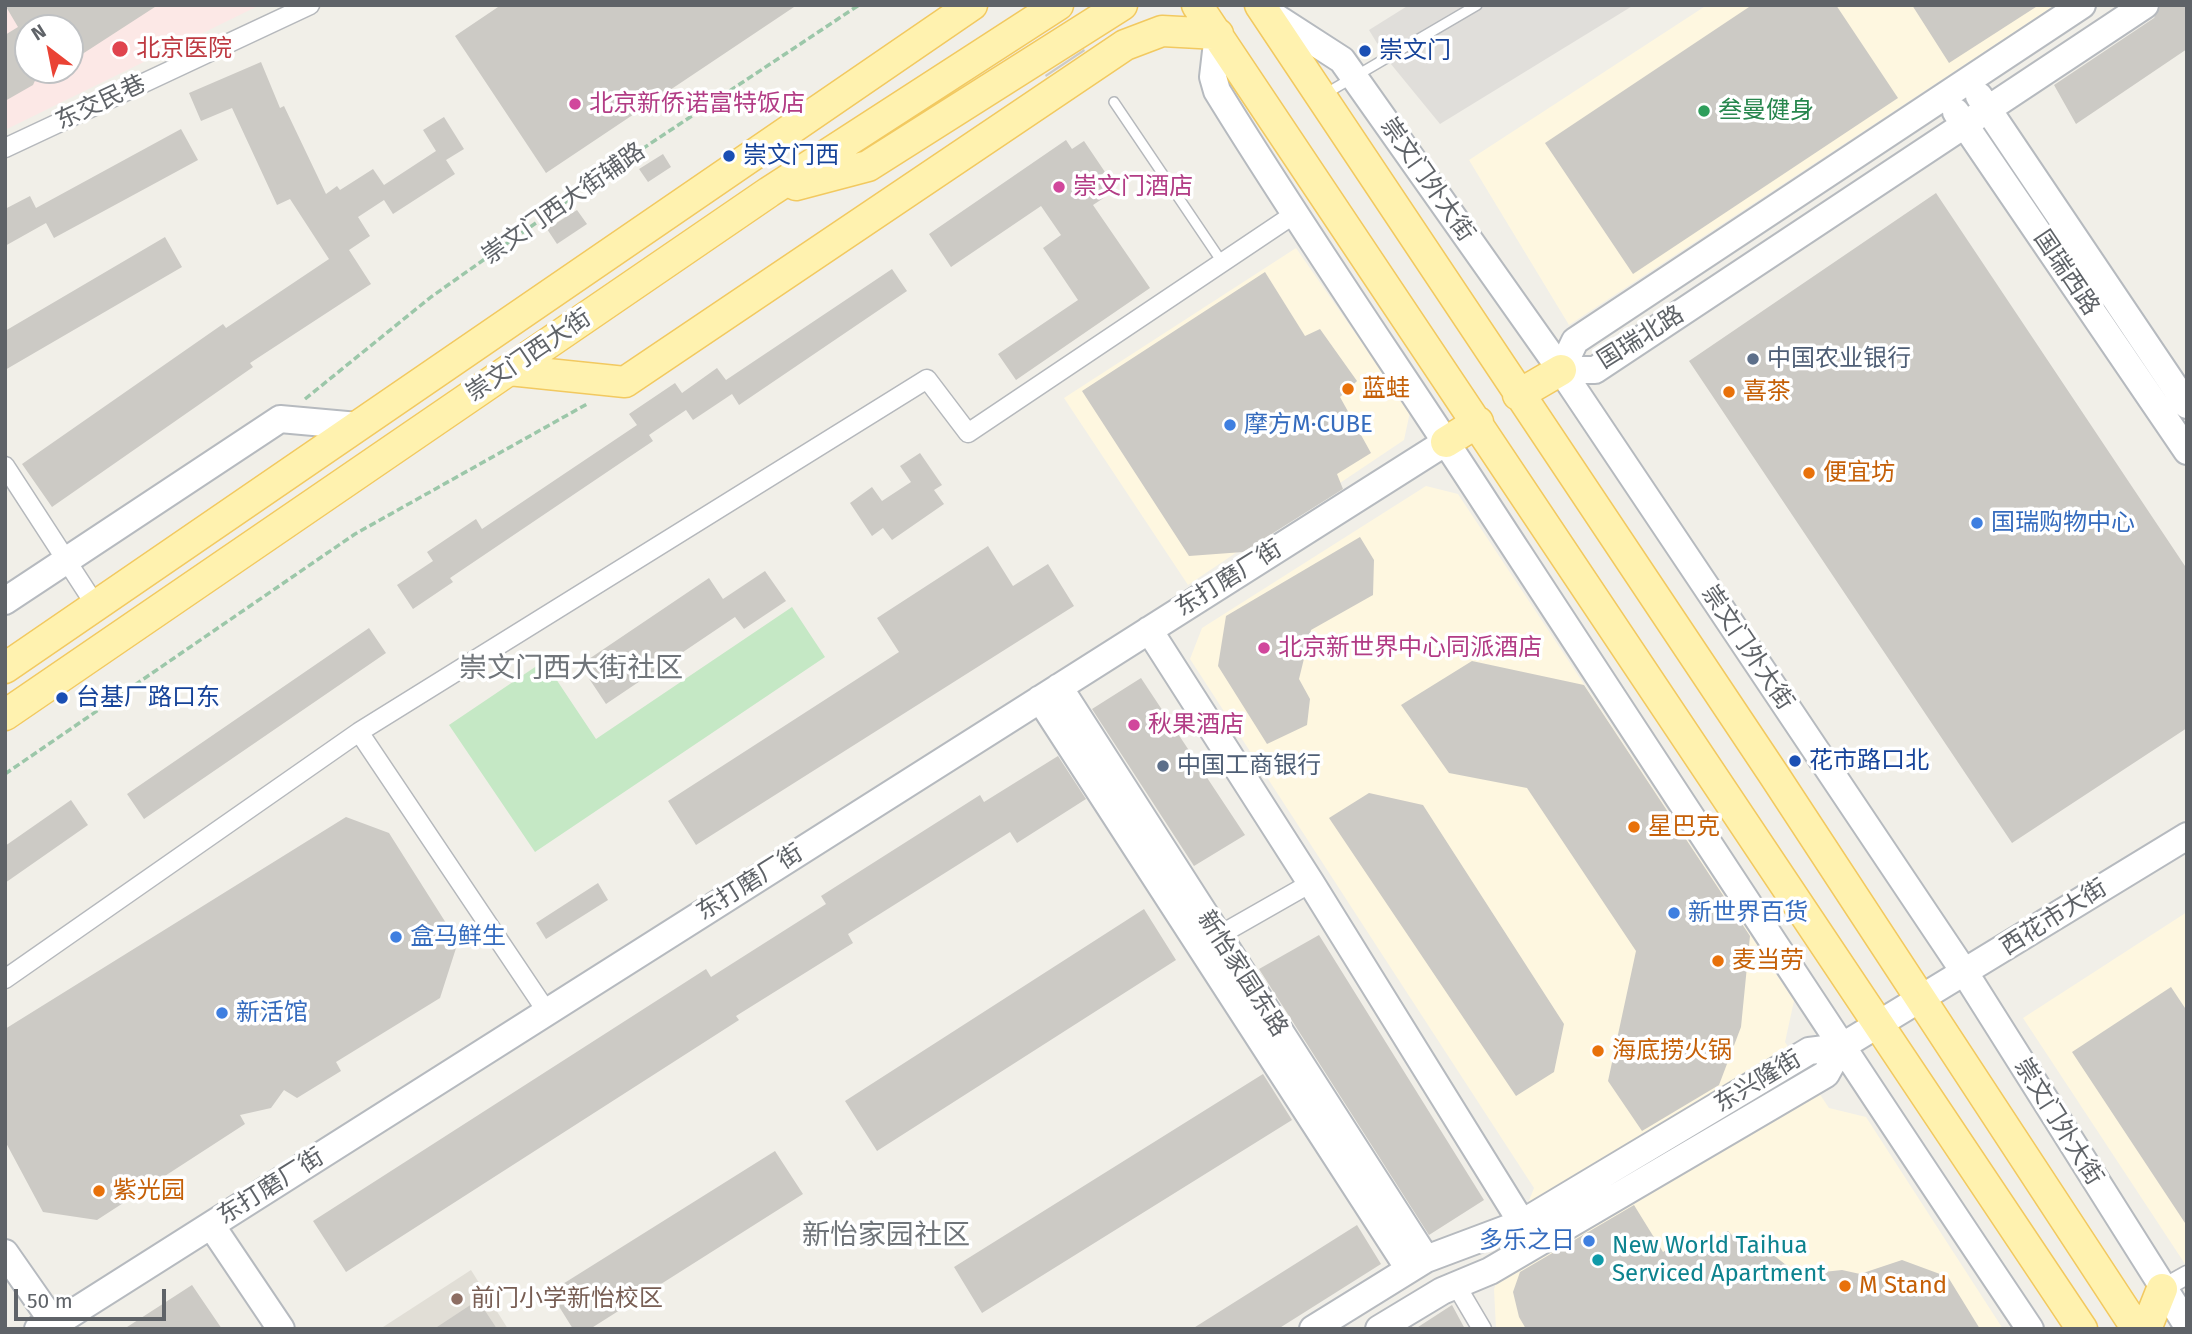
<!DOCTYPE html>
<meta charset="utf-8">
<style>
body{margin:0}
#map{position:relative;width:2192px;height:1334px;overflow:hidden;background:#f1efe8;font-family:"Fira Sans",sans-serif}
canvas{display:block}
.frame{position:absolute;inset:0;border:7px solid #5f6368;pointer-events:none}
.north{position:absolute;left:14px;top:14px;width:70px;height:70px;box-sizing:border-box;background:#fff;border:2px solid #bfc1c3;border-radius:50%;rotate:328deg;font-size:19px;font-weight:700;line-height:28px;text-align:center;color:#5f6368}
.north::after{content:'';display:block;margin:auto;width:24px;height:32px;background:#ea4335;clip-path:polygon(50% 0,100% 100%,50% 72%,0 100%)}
.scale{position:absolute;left:14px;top:1289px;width:152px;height:32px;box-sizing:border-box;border:4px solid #5f6368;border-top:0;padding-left:9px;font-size:21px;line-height:24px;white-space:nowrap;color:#5f6368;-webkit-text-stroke:5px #fff;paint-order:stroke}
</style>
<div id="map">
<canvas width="2192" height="1334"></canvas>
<div class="frame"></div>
<div class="north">N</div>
<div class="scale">50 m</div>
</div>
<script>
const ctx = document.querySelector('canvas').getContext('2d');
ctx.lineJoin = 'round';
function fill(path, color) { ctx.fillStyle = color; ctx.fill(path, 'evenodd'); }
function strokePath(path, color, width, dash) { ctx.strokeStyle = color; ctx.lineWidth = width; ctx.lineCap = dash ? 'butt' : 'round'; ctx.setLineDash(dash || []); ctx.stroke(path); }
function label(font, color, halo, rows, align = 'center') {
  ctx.font = font + ' "Fira Sans","Noto Sans SC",sans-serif'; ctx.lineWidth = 7; ctx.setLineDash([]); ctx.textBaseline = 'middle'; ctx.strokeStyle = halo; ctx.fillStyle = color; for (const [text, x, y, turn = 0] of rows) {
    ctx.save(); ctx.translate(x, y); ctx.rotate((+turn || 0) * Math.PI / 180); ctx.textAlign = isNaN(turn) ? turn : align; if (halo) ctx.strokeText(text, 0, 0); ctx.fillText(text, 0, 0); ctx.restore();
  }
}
const commercial = new Path2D(`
 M 1707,5 L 2055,5 L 1569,325 L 1469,160 Z
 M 1296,248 L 1410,412 L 1404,440 L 1188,585 L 1064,398 Z
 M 1426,486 L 1458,494 L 1794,1001 L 1785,1042 L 1829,1108 L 1866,1117 L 2003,1329 L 1496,1329 L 1494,1289 L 1534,1188 L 1190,659 L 1202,628 Z
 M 2187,912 L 2187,1267 L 2023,1018 Z`);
const industrial = new Path2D(`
 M 1409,5 L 1634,5 L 1440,124 L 1386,58 L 1369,30 Z`);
const education = new Path2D(`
 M 471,1270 L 508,1329 L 380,1329 Z`);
const medical = new Path2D(`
 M 5,5 L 260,5 L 5,130 ZM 28,28 L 70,28 L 70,70 L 28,70 Z`);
const green = new Path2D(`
 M 792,607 L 825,657 L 535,852 L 449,725 L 544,661 L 596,739 Z`);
const building = new Path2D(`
 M 5,5 L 158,5 L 70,62 L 70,28 L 28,28 L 28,70 L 40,70 L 33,85 L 5,101 L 5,35 L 18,27 Z
 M 501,5 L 797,5 L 546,173 L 455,36 Z
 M 1752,5 L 1836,5 L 1898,98 L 1633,274 L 1545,143 Z
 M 1912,5 L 2039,5 L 1949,63 Z
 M 2161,5 L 2187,5 L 2187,49 L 2076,124 L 2054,85 L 2154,18 Z
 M 1084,49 L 1085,51 L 1046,77 L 1045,75 Z
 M 261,62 L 280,108 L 284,106 L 326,194 L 337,186 L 340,190 L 373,169 L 384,185 L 436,151 L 423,130 L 444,117 L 464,149 L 446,160 L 455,174 L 393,214 L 384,200 L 358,217 L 370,236 L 349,250 L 371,284 L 250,363 L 253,367 L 52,507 L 22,464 L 223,324 L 226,328 L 329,259 L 290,199 L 277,205 L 232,108 L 201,121 L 189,93 Z
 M 181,129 L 198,160 L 54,238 L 46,223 L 5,246 L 5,209 L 30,196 L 36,208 Z
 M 1066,140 L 1072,149 L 1084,141 L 1105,172 L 1097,178 L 1108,195 L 1093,205 L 1150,288 L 1016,380 L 998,354 L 1078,300 L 1043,248 L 1061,235 L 1041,206 L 951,267 L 929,234 Z
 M 663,154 L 671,167 L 648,182 L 639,169 Z
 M 1936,193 L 2187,569 L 2187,728 L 2012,843 L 1689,361 Z
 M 577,210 L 587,224 L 557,244 L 547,229 Z
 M 165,237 L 182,267 L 5,370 L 5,331 Z
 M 892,269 L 907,291 L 739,405 L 732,394 L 693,420 L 686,410 L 649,435 L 653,441 L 450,578 L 453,582 L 413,609 L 397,585 L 433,561 L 427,552 L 476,519 L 482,529 L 637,425 L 629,414 L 675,383 L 682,393 L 717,368 L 726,380 Z
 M 1265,272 L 1305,336 L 1320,329 L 1357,381 L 1340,397 L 1371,453 L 1337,474 L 1343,489 L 1243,552 L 1189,556 L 1082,391 Z
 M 920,453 L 942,485 L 934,490 L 944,504 L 892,540 L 883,528 L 872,536 L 850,503 L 872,487 L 882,501 L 911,482 L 900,466 Z
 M 1360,537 L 1374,560 L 1373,595 L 1311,630 L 1299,679 L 1310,699 L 1307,725 L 1267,744 L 1218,666 L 1226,616 Z
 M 988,546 L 1013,586 L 1048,564 L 1074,606 L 696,845 L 668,801 L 899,652 L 877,618 Z
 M 765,571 L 786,601 L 744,629 L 735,617 L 606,704 L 580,665 L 709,578 L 723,599 Z
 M 369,628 L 386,653 L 144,819 L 127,794 Z
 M 1472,661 L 1584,685 L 1750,936 L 1741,1027 L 1719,1085 L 1642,1131 L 1608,1081 L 1636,951 L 1527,788 L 1449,773 L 1401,705 Z
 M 1141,678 L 1245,835 L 1194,866 L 1092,709 Z
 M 1058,756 L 1086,799 L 1017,843 L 1010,832 L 848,934 L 853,943 L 736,1016 L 739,1020 L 346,1272 L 313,1221 L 706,969 L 711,977 L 826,904 L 821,896 L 980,795 L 984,802 Z
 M 1369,793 L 1423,805 L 1564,1024 L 1554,1072 L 1516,1096 L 1329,818 Z
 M 71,800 L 88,825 L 5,883 L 5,846 Z
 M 346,817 L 389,833 L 458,942 L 440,998 L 336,1062 L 341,1071 L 297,1098 L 284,1090 L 271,1108 L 240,1115 L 245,1124 L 97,1220 L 43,1212 L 5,1141 L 5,1029 Z
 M 598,883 L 608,900 L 546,939 L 536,923 Z
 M 1144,909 L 1176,960 L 877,1151 L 845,1101 Z
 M 1319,935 L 1484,1200 L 1429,1235 L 1259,969 Z
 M 2171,987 L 2187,1011 L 2187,1226 L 2072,1052 Z
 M 1263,1074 L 1292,1120 L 982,1313 L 954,1267 Z
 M 775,1151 L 803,1194 L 590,1329 L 573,1329 L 550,1292 Z
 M 1634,1205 L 1663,1252 L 1681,1240 L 1691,1256 L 1728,1231 L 1743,1246 L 1771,1253 L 1791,1269 L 1814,1273 L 1842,1270 L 1860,1274 L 1902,1260 L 1948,1277 L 1980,1329 L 1526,1329 L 1519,1317 L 1513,1292 L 1520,1272 Z
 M 1357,1225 L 1381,1264 L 1278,1329 L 1192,1329 Z
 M 192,1285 L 222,1329 L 124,1329 Z
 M 478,1300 L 497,1329 L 434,1329 Z
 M 1452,1305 L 1465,1329 L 1415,1329 Z`);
const path = new Path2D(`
 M 305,399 L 431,297 L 618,165 L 859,5
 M 5,774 L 355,534 L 587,404`);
const lane = new Path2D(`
 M 1325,94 L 1477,5
 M 1114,102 L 1222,262`);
const street = new Path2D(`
 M 5,148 L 310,5
 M 5,466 L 96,606
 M 359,732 L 547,1012
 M 1211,940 L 1311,883
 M 5,979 L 359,732 L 927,379 L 968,433 L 1293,215
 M 1456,1285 L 1482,1329
 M 2162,1289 L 2187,1275`);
const secondary = new Path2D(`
 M 2082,5 L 1575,341 L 1561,370 L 1595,370 L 2145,5
 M 1263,9 L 1342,60 L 1561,370 L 1965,973 L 2187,1325
 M 1218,34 L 1213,77 L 1217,91 C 1303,231 1396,365 1485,502 C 1666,779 1846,1055 2030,1329
 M 1979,96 L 2187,405
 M 1956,112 L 2187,451
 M 5,601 L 280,419 L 358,426
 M 1149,630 L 1311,883 L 1522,1223
 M 1059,687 L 1426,1259
 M 1040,699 L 1409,1269
 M 211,1225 L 281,1329
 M 5,1253 L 58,1329
 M 38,1329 L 55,1324 L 1446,442
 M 1313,1329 L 1426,1259 L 1522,1223 L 1809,1051 L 1841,1047 L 2187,836
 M 1379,1329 L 1442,1291 L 1490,1271 L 1826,1074 L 1841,1047`);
const primary = new Path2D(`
 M 1197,5 L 2082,1329
 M 1260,5 L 1774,775 L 2137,1329
 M 796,185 L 868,166 L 1122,5
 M 509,370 L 625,382 L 1125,45 L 1162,31 L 1218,34
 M 1518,395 L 1561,370
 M 1446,442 L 1478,422
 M 5,668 L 972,5
 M 5,715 L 769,192 L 1058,5
 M 2146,1329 L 2162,1289`);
const markers = [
 [120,49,9,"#e0444e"],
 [1365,51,7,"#1a4fb4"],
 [575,104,7,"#d1479c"],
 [1704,111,7,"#2e9e5b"],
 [729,156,7,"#1a4fb4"],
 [1059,187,7,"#d1479c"],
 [1753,359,7,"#5c6f8a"],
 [1348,389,7,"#e8710a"],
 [1729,392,7,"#e8710a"],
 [1230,425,7,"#3f7fe0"],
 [1809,473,7,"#e8710a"],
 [1977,523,7,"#3f7fe0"],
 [1264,648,7,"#d1479c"],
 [62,698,7,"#1a4fb4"],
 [1134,725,7,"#d1479c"],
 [1795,761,7,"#1a4fb4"],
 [1163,766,7,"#5c6f8a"],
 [1634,827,7,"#e8710a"],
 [1674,913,7,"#3f7fe0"],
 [396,937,7,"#3f7fe0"],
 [1718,961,7,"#e8710a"],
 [222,1013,7,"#3f7fe0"],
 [1598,1051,7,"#e8710a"],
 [99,1191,7,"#e8710a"],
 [1589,1241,7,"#3f7fe0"],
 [1598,1260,7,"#0f9aa8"],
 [1845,1286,7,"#e8710a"],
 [457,1299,7,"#8d6e63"]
];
const healthNames = [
 ["北京医院",136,49]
];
const transitNames = [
 ["崇文门",1379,51],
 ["崇文门西",743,156],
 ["台基厂路口东",76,698],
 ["花市路口北",1809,761]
];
const streetNames = [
 ["东交民巷",101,103,-25],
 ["崇文门外大街",1427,180,55],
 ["崇文门西大街辅路",564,204,-35],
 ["国瑞西路",2066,273,56],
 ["国瑞北路",1641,338,-32],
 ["崇文门西大街",529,356,-34],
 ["东打磨厂街",1229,579,-32],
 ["崇文门外大街",1747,648,56],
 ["东打磨厂街",750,883,-32],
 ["西花市大街",2054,918,-32],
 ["新怡家园东路",1242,974,57],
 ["东兴隆街",1758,1082,-31],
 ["崇文门外大街",2058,1122,58],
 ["东打磨厂街",271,1187,-32]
];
const hotelNames = [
 ["北京新侨诺富特饭店",589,104],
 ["崇文门酒店",1073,187],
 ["北京新世界中心同派酒店",1278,648],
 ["秋果酒店",1148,725]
];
const leisureNames = [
 ["叁曼健身",1718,111]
];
const serviceNames = [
 ["中国农业银行",1767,359],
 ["中国工商银行",1177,766]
];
const foodNames = [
 ["蓝蛙",1362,389],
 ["喜茶",1743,392],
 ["便宜坊",1823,473],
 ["星巴克",1648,827],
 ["麦当劳",1732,961],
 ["海底捞火锅",1612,1051],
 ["紫光园",113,1191],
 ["M Stand",1859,1286]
];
const shopNames = [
 ["摩方M·CUBE",1244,425],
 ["国瑞购物中心",1991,523],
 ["新世界百货",1688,913],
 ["盒马鲜生",410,937],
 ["新活馆",236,1013],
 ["多乐之日",1575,1241,"right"]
];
const cultureNames = [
 ["New World Taihua",1612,1246],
 ["Serviced Apartment",1612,1274]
];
const educationNames = [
 ["前门小学新怡校区",471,1299]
];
const quarterNames = [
 ["崇文门西大街社区",571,669],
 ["新怡家园社区",886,1236]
];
fill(commercial, '#fef7e0');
fill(industrial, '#e0deda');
fill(education, '#e1ded6');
fill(medical, '#fce8e6');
fill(green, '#c5e8c5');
fill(building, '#cccac5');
strokePath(lane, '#b5b8bc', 12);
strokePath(street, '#b5b8bc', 21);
strokePath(secondary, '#b6babf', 30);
strokePath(primary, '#f2c960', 33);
strokePath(path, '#9cc7a9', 3.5, [7, 3.5]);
strokePath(lane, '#fff', 9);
strokePath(street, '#fff', 18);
strokePath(secondary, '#fff', 26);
strokePath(primary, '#fff2af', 30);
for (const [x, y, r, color] of markers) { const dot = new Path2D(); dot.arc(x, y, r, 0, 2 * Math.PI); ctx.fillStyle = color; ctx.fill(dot); strokePath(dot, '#fff', 2.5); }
label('24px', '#be3a42', '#fff', healthNames, 'left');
label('24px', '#164399', '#fff', transitNames, 'left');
label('24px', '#5f6368', '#fff', streetNames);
label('24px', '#b23c85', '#fff', hotelNames, 'left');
label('24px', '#27864d', '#fff', leisureNames, 'left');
label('24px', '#4e5e75', '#fff', serviceNames, 'left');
label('24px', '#c56008', '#fff', foodNames, 'left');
label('24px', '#366cbe', '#fff', shopNames, 'left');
label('24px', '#0d838f', '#fff', cultureNames, 'left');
label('24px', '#785e54', '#fff', educationNames, 'left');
label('28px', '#70757a', '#fff', quarterNames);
</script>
